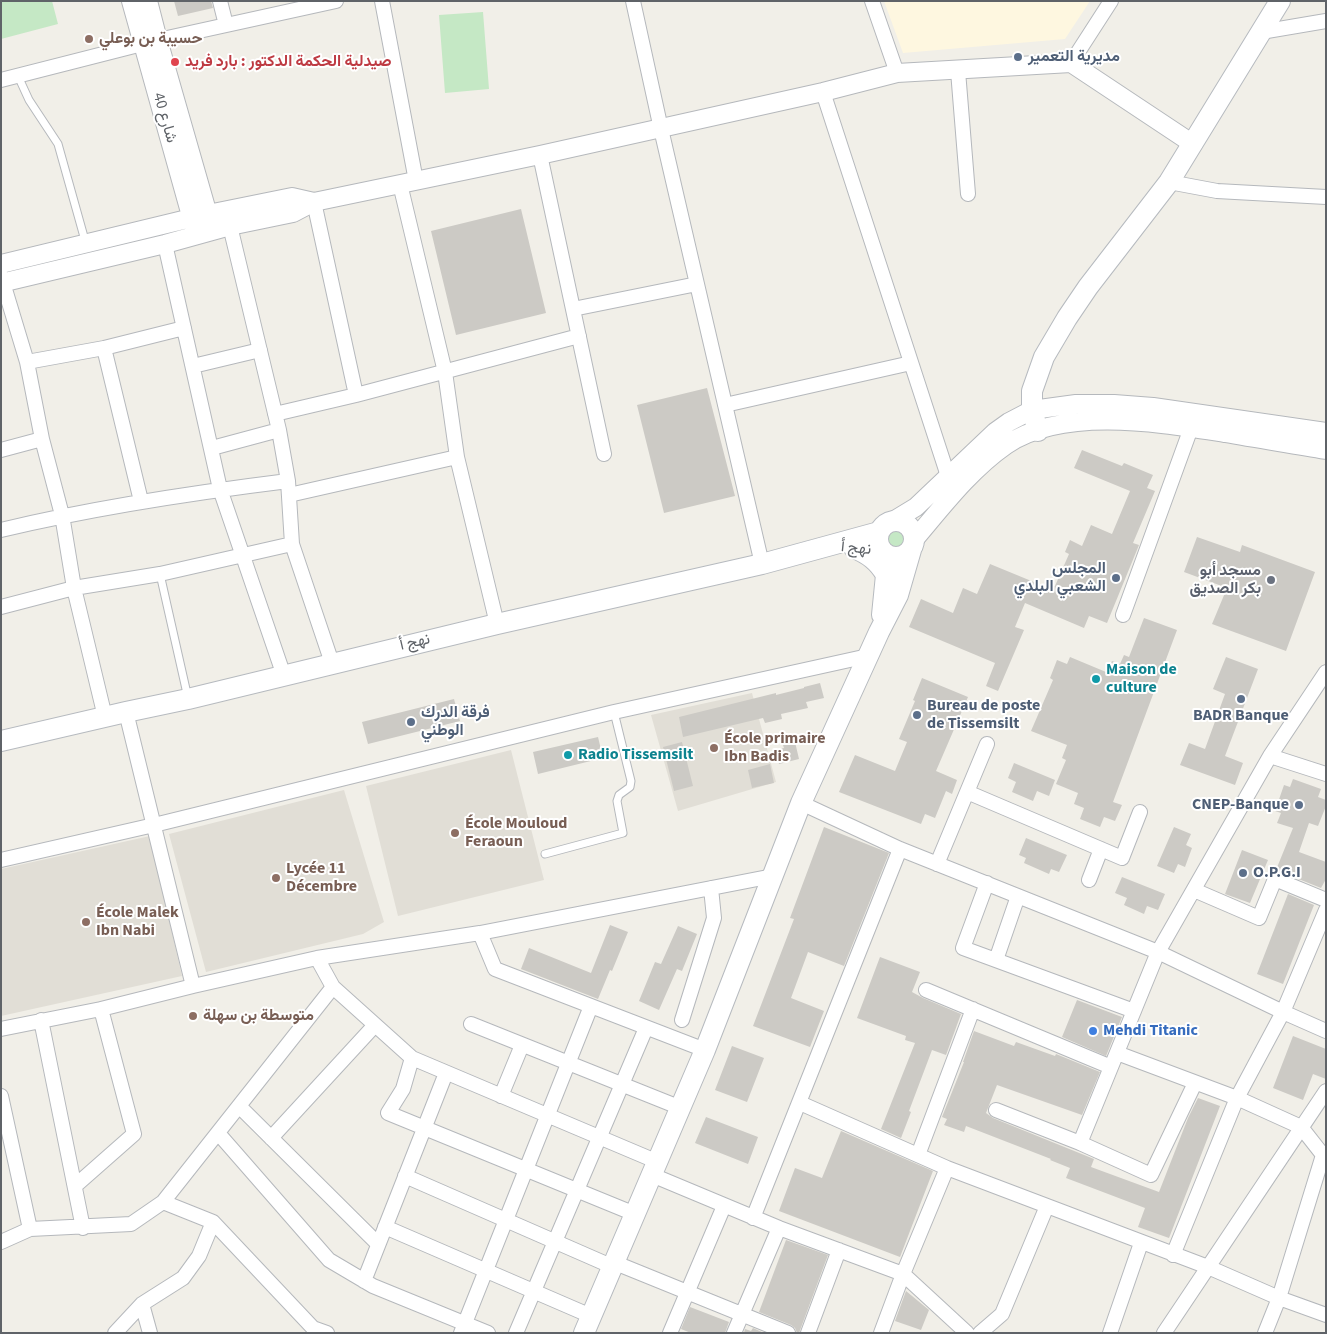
<!DOCTYPE html>
<meta charset="utf-8">
<style>
body{margin:0}
#map{position:relative;width:1327px;height:1334px;overflow:hidden;background:#f1efe8;font-family:"Source Sans 3",sans-serif}
canvas{display:block}
.frame{position:absolute;inset:0;border:2px solid #5f6368;pointer-events:none}
</style>
<div id="map">
<canvas width="1327" height="1334"></canvas>
<div class="frame"></div>
</div>
<script>
const ctx = document.querySelector('canvas').getContext('2d');
ctx.lineJoin = 'round';
function fill(path, color) { ctx.fillStyle = color; ctx.fill(path, 'evenodd'); }
function strokePath(path, color, width, dash) { ctx.strokeStyle = color; ctx.lineWidth = width; ctx.lineCap = dash ? 'butt' : 'round'; ctx.setLineDash(dash || []); ctx.stroke(path); }
function label(font, color, halo, rows, align = 'center') {
  ctx.font = font + ' "Source Sans 3",Vazirmatn,sans-serif'; ctx.lineWidth = 4; ctx.setLineDash([]); ctx.textBaseline = 'middle'; ctx.strokeStyle = halo; ctx.fillStyle = color; for (const [text, x, y, turn = 0] of rows) {
    ctx.save(); ctx.translate(x, y); ctx.rotate((+turn || 0) * Math.PI / 180); ctx.textAlign = isNaN(turn) ? turn : align; if (halo) ctx.strokeText(text, 0, 0); ctx.fillText(text, 0, 0); ctx.restore();
  }
}
const commercial = new Path2D(`
 M 884,1 L 1090,1 L 1065,39 L 903,53 Z`);
const education = new Path2D(`
 M 752,693 L 776,782 L 678,811 L 651,715 Z
 M 511,750 L 544,880 L 398,916 L 366,786 Z
 M 344,790 L 384,922 L 363,934 L 206,972 L 169,834 Z
 M 150,836 L 182,976 L 1,1016 L 1,869 Z`);
const green = new Path2D(`
 M 1,1 L 52,1 L 58,24 L 1,39 Z
 M 483,12 L 489,89 L 445,93 L 439,15 Z
 M886 540a10 10 0 1 1 20 0a10 10 0 1 1-20 0Z`);
const building = new Path2D(`
 M 174,1 L 211,1 L 213,8 L 178,16 Z
 M 521,209 L 546,313 L 456,335 L 431,231 Z
 M 707,388 L 735,496 L 664,513 L 637,405 Z
 M 1082,450 L 1122,466 L 1124,463 L 1153,475 L 1147,488 L 1155,491 L 1133,543 L 1139,545 L 1107,623 L 1089,616 L 1084,628 L 1025,603 L 1015,627 L 1024,630 L 998,691 L 986,686 L 995,663 L 909,627 L 921,599 L 953,613 L 963,588 L 977,594 L 990,564 L 1046,587 L 1048,583 L 1055,586 L 1069,554 L 1065,552 L 1070,540 L 1082,546 L 1091,525 L 1112,534 L 1130,491 L 1074,468 Z
 M 1197,537 L 1240,552 L 1242,545 L 1315,572 L 1286,651 L 1212,624 L 1227,588 L 1184,572 Z
 M 1144,618 L 1177,630 L 1113,802 L 1122,805 L 1115,821 L 1104,817 L 1100,827 L 1080,819 L 1084,808 L 1074,804 L 1078,793 L 1056,784 L 1066,760 L 1062,758 L 1067,745 L 1031,731 L 1053,680 L 1050,678 L 1057,660 L 1067,664 L 1070,657 L 1106,672 L 1112,661 L 1120,664 L 1124,655 L 1129,657 Z
 M 1226,657 L 1258,669 L 1225,756 L 1243,763 L 1235,785 L 1180,765 L 1189,743 L 1205,749 L 1225,694 L 1213,689 Z
 M 922,678 L 968,697 L 936,771 L 957,780 L 952,794 L 946,791 L 935,818 L 925,814 L 921,824 L 839,792 L 855,755 L 895,771 L 907,742 L 899,739 L 915,701 L 913,700 Z
 M 820,683 L 824,698 L 806,702 L 808,708 L 781,714 L 782,719 L 765,723 L 763,718 L 683,737 L 679,717 L 776,693 L 776,695 L 804,688 L 804,687 Z
 M 454,699 L 460,721 L 368,744 L 362,722 Z
 M 598,737 L 603,758 L 538,774 L 533,752 Z
 M 682,742 L 693,786 L 674,791 L 663,747 Z
 M 795,742 L 799,759 L 779,764 L 775,750 L 784,748 L 783,745 Z
 M 1014,763 L 1055,780 L 1049,796 L 1037,791 L 1033,801 L 1012,792 L 1016,782 L 1008,778 Z
 M 770,764 L 774,783 L 752,788 L 748,770 Z
 M 1293,779 L 1321,789 L 1318,797 L 1326,800 L 1326,806 L 1318,826 L 1309,823 L 1299,852 L 1326,862 L 1326,879 L 1321,888 L 1276,870 L 1293,828 L 1277,823 L 1281,813 L 1275,811 L 1284,785 L 1290,787 Z
 M 824,827 L 889,853 L 844,966 L 808,952 L 791,998 L 824,1011 L 810,1047 L 753,1026 L 794,919 L 790,918 Z
 M 1174,827 L 1191,834 L 1186,845 L 1192,848 L 1185,867 L 1178,864 L 1174,873 L 1157,866 Z
 M 1026,838 L 1067,855 L 1059,872 L 1051,869 L 1049,874 L 1024,863 L 1026,858 L 1019,855 Z
 M 1242,850 L 1268,860 L 1250,903 L 1225,894 Z
 M 1122,877 L 1165,894 L 1158,910 L 1147,906 L 1144,914 L 1124,905 L 1127,898 L 1115,893 Z
 M 1288,894 L 1314,905 L 1283,984 L 1257,974 Z
 M 610,925 L 628,932 L 612,971 L 610,970 L 598,999 L 521,969 L 529,948 L 591,973 Z
 M 678,926 L 697,934 L 682,971 L 677,969 L 659,1010 L 639,1001 L 655,962 L 661,964 Z
 M 880,957 L 920,972 L 912,992 L 923,998 L 961,1014 L 946,1055 L 932,1050 L 909,1111 L 911,1112 L 901,1138 L 881,1129 L 915,1043 L 905,1040 L 906,1036 L 857,1018 Z
 M 1077,1000 L 1122,1017 L 1106,1056 L 1062,1037 Z
 M 974,1031 L 1014,1046 L 1016,1042 L 1055,1056 L 1056,1054 L 1100,1072 L 1082,1115 L 997,1085 L 986,1113 L 993,1118 L 1094,1159 L 1091,1167 L 1159,1192 L 1188,1118 L 1198,1098 L 1220,1106 L 1169,1238 L 1138,1227 L 1145,1208 L 1066,1178 L 1070,1168 L 1050,1160 L 1051,1159 L 966,1126 L 964,1132 L 944,1125 L 947,1119 L 942,1117 L 964,1062 L 963,1062 Z
 M 1293,1036 L 1326,1049 L 1326,1079 L 1313,1074 L 1303,1100 L 1273,1088 Z
 M 732,1046 L 764,1058 L 747,1102 L 715,1090 Z
 M 706,1117 L 758,1137 L 748,1164 L 695,1143 Z
 M 841,1131 L 933,1171 L 900,1257 L 779,1211 L 795,1168 L 822,1178 Z
 M 786,1240 L 828,1255 L 799,1333 L 797,1333 L 795,1328 L 791,1325 L 759,1312 Z
 M 906,1291 L 929,1310 L 921,1330 L 895,1321 Z
 M 690,1307 L 729,1322 L 725,1333 L 691,1333 L 681,1329 Z
 M 753,1328 L 764,1333 L 744,1333 L 745,1329 L 751,1331 Z`);
const service = new Path2D(`
 M 18,76 L 29,100 L 58,144 L 86,244
 M 160,574 L 188,698
 M 545,854 L 623,833 L 617,801 L 619,795 L 630,787 L 631,781 L 614,712`);
const minor = new Path2D(`
 M 220,1 L 226,25
 M 382,1 L 416,181
 M 633,1 L 661,129 L 762,564
 M 872,1 L 897,73
 M 1261,32 L 1326,21
 M 1071,63 L 1111,1
 M 958,71 L 968,194
 M 1,80 L 158,40 L 336,1
 M 823,92 L 948,476
 M 540,155 L 604,454
 M 1169,182 L 1217,191 L 1326,197
 M 400,184 L 445,372 L 457,457 L 497,624
 M 314,202 L 356,395
 M 230,226 L 279,430 L 288,481 L 292,544 L 332,663
 M 165,244 L 220,489 L 284,676
 M 1,276 L 27,362 L 42,439 L 62,515 L 74,588 L 105,717
 M 573,309 L 697,284
 M 104,348 L 141,501
 M 27,362 L 104,348 L 184,328
 M 193,366 L 260,350
 M 725,405 L 911,363
 M 275,414 L 356,395 L 579,336
 M 212,448 L 279,430
 M 1,450 L 42,439
 M 289,495 L 457,457
 M 1,530 C 96,507 191,493 288,481
 M 1,607 L 74,588 L 160,574 L 292,544
 M 1123,615 L 1191,428
 M 126,712 L 193,986
 M 1270,756 L 1326,774
 M 967,792 L 1122,858 L 1140,812
 M 801,803 L 900,849 L 1158,952 L 1283,1012 L 1326,1031
 M 1,860 L 154,825 L 614,712 L 868,656
 M 937,864 L 987,744
 M 1089,880 L 1101,849
 M 987,883 L 963,948 L 1134,1011
 M 1194,890 L 1259,918 L 1275,879 L 1326,900
 M 480,933 L 495,969 L 705,1050
 M 996,960 L 1018,896
 M 333,987 L 412,1058 L 658,1162
 M 926,990 L 1111,1067
 M 41,1020 L 83,1228
 M 682,1020 L 714,918 L 711,888
 M 471,1024 L 681,1108
 M 1,1029 L 101,1009 L 193,986 L 317,958 L 480,933 L 773,876
 M 1117,1053 L 1237,1098 L 1301,1127 L 1323,1155 L 1326,1156
 M 412,1058 L 403,1089 L 388,1113 L 635,1214
 M 1,1096 L 30,1229
 M 501,1096 L 522,1045
 M 800,1103 L 947,1168 L 1208,1267 L 1279,1298 L 1326,1315
 M 239,1106 L 378,1244
 M 996,1110 L 1080,1143 L 1151,1175 L 1195,1083
 M 218,1133 L 329,1260 L 373,1286 L 488,1333
 M 271,1138 L 375,1025
 M 1080,1143 L 1158,952 L 1270,756 L 1326,672
 M 918,1155 L 973,1009
 M 652,1175 L 779,1228 L 903,1274 L 967,1333
 M 405,1176 L 611,1266
 M 75,1186 L 134,1134 L 101,1009
 M 163,1202 L 213,1222 L 313,1328 L 327,1333
 M 753,1218 L 900,849
 M 385,1227 L 591,1316
 M 1,1242 L 30,1229 L 131,1224 L 163,1202 L 333,987 L 317,958
 M 1173,1255 L 1237,1098 L 1283,1012 L 1326,910
 M 613,1262 L 788,1333
 M 364,1281 L 446,1073
 M 142,1304 L 150,1333
 M 115,1333 L 142,1304 L 183,1278 L 199,1256 L 213,1222
 M 461,1333 L 591,1006
 M 516,1333 L 646,1028
 M 670,1333 L 724,1206
 M 734,1333 L 779,1228
 M 808,1333 L 839,1250
 M 881,1333 L 903,1274 L 947,1168
 M 980,1333 L 1002,1314 L 1047,1206
 M 1110,1333 L 1141,1243
 M 1164,1333 L 1326,1091
 M 1265,1333 L 1279,1298 L 1323,1155`);
const tertiary = new Path2D(`
 M 131,1 L 195,230
 M 148,1 L 158,40 L 211,225
 M 314,202 L 540,155 L 823,92 L 897,73 L 1071,63 L 1193,144
 M 1,264 L 208,214 L 292,197 L 314,202 L 293,213 L 230,226 L 165,244 L 1,283
 M 893,521 L 916,507 L 995,432 L 1009,422 L 1032,410 L 1076,404 L 1114,404 L 1153,407 L 1326,432
 M 914,540 C 942,507 970,470 1006,445 C 1064,406 1160,423 1225,433 C 1258,439 1292,444 1326,450`);
const secondary = new Path2D(`
 M 1038,431 L 1032,410 L 1032,391 L 1044,357 L 1067,318 L 1088,287 L 1169,182 L 1280,1
 M878 539a18 18 0 1 1 36 0a18 18 0 1 1-36 0Z
 M 854,548 C 868,554 878,561 886,575
 M 882,615 L 886,575 L 886,554
 M 1,741 L 126,712 L 188,699 L 497,624 L 762,564 L 879,532
 M 584,1333 L 705,1050 L 801,803 L 879,632 L 898,595 L 911,550`);
const markers = [
 [89,39,5,"#8d6e63"],
 [1018,57,5,"#5c6f8a"],
 [175,62,5,"#e0444e"],
 [1116,578,5,"#5c6f8a"],
 [1271,580,5,"#6b7280"],
 [1096,679,5,"#0f9aa8"],
 [1241,699,5,"#5c6f8a"],
 [917,715,5,"#5c6f8a"],
 [411,722,5,"#5c6f8a"],
 [714,748,5,"#8d6e63"],
 [568,755,5,"#0f9aa8"],
 [1299,805,5,"#5c6f8a"],
 [455,833,5,"#8d6e63"],
 [1243,873,5,"#5c6f8a"],
 [276,878,5,"#8d6e63"],
 [86,922,5,"#8d6e63"],
 [193,1016,5,"#8d6e63"],
 [1093,1031,5,"#3f7fe0"]
];
const educationNames = [
 ["حسيبة بن بوعلي",99,39],
 ["École primaire",724,739],
 ["Ibn Badis",724,757],
 ["École Mouloud",465,824],
 ["Feraoun",465,842],
 ["Lycée 11",286,869],
 ["Décembre",286,887],
 ["École Malek",96,913],
 ["Ibn Nabi",96,931],
 ["متوسطة بن سهلة",203,1016]
];
const serviceNames = [
 ["مديرية التعمير",1028,57],
 ["المجلس",1106,569,"right"],
 ["الشعبي البلدي",1106,587,"right"],
 ["Bureau de poste",927,706],
 ["de Tissemsilt",927,724],
 ["فرقة الدرك",421,713],
 ["الوطني",421,731],
 ["BADR Banque",1241,716,"center"],
 ["CNEP-Banque",1289,805,"right"],
 ["O.P.G.I",1253,873]
];
const healthNames = [
 ["صيدلية الحكمة الدكتور : بارد فريد",185,62]
];
const streetNames = [
 ["شارع 40",164,118,74],
 ["نهج أ",856,549,6],
 ["نهج أ",415,643,-13]
];
const worshipNames = [
 ["مسجد أبو",1261,571],
 ["بكر الصديق",1261,589]
];
const cultureNames = [
 ["Maison de",1106,670],
 ["culture",1106,688],
 ["Radio Tissemsilt",578,755]
];
const shopNames = [
 ["Mehdi Titanic",1103,1031]
];
fill(commercial, '#fef7e0');
fill(education, '#e1ded6');
fill(green, '#c5e8c5');
fill(building, '#cccac5');
strokePath(service, '#b5b8bc', 9);
strokePath(minor, '#b5b8bc', 16);
strokePath(tertiary, '#b5b8bc', 20);
strokePath(secondary, '#b6babf', 22);
strokePath(service, '#fff', 7);
strokePath(minor, '#fff', 14);
strokePath(tertiary, '#fff', 18);
strokePath(secondary, '#fff', 20);
for (const [x, y, r, color] of markers) { const dot = new Path2D(); dot.arc(x, y, r, 0, 2 * Math.PI); ctx.fillStyle = color; ctx.fill(dot); strokePath(dot, '#fff', 2); }
label('bold 16px', '#785e54', '#fff', educationNames, 'left');
label('bold 16px', '#4e5e75', '#fff', serviceNames, 'left');
label('bold 16px', '#be3a42', '#fff', healthNames, 'left');
label('16px', '#5f6368', '#fff', streetNames);
label('bold 16px', '#5b616d', '#fff', worshipNames, 'right');
label('bold 16px', '#0d838f', '#fff', cultureNames, 'left');
label('bold 16px', '#366cbe', '#fff', shopNames, 'left');
</script>
